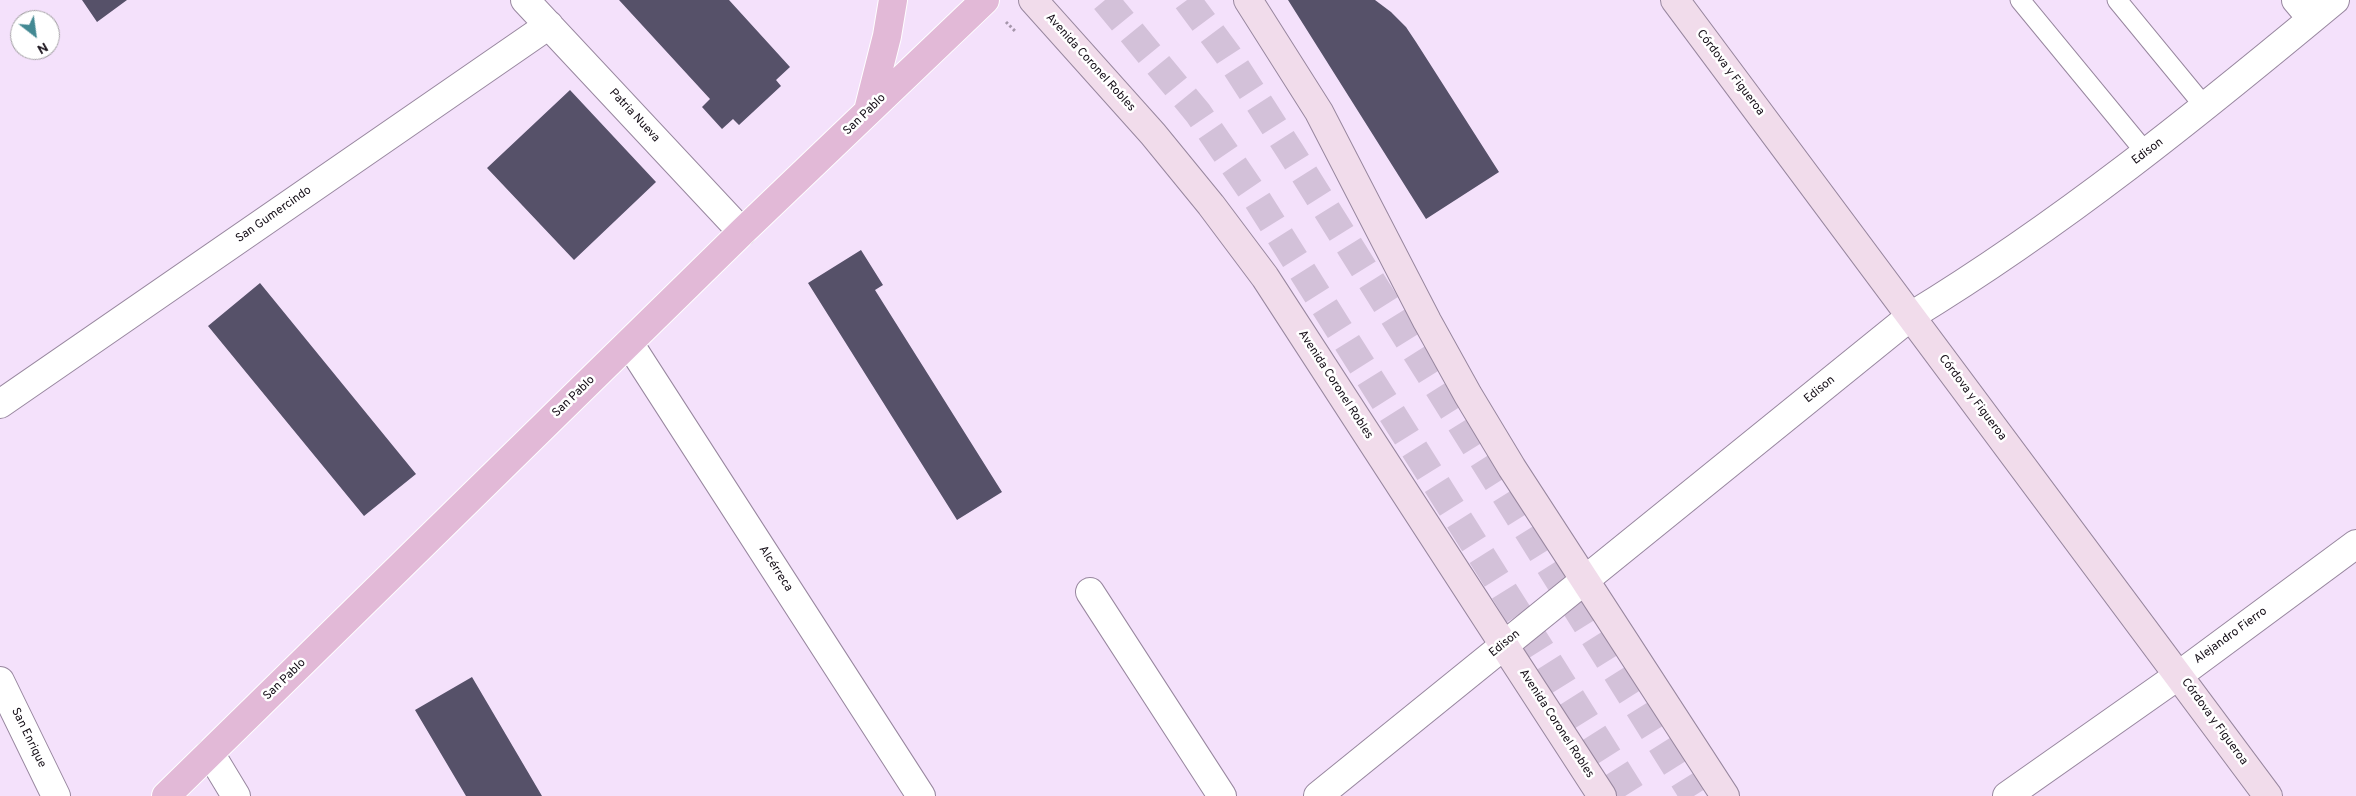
<!DOCTYPE html>
<meta charset="utf-8">
<style>
body{margin:0}
#map{position:relative;width:2356px;height:796px;overflow:hidden;background:#f4e1fb;font-family:Overpass,sans-serif}
canvas{display:block}
.north{position:absolute;left:10px;top:10px;width:50px;height:50px;box-sizing:border-box;background:#fff;border:1px solid #a19fa2;border-radius:50%;rotate:150deg;font-size:14px;font-weight:700;line-height:20px;text-align:center;color:#150e17}
.north::after{content:'';display:block;margin:auto;width:18px;height:22px;background:#438993;clip-path:polygon(50% 0,100% 100%,50% 72%,0 100%)}
</style>
<div id="map">
<canvas width="2356" height="796"></canvas>
<div class="north">N</div>
</div>
<script>
const ctx = document.querySelector('canvas').getContext('2d');
ctx.lineJoin = 'round';
function fill(path, color) { ctx.fillStyle = color; ctx.fill(path, 'evenodd'); }
function strokePath(path, color, width, dash) { ctx.strokeStyle = color; ctx.lineWidth = width; ctx.lineCap = dash ? 'butt' : 'round'; ctx.setLineDash(dash || []); ctx.stroke(path); }
function label(font, color, halo, rows, align = 'center') {
  ctx.font = font + ' Overpass,sans-serif'; ctx.lineWidth = 5; ctx.setLineDash([]); ctx.textBaseline = 'middle'; ctx.strokeStyle = halo; ctx.fillStyle = color; for (const [text, x, y, turn = 0] of rows) {
    ctx.save(); ctx.translate(x, y); ctx.rotate((+turn || 0) * Math.PI / 180); ctx.textAlign = isNaN(turn) ? turn : align; if (halo) ctx.strokeText(text, 0, 0); ctx.fillText(text, 0, 0); ctx.restore();
  }
}
const building = new Path2D(`
 M 82,0 L 127,0 L 97,22 Z
 M 619,0 L 729,0 L 790,67 L 776,80 L 781,86 L 739,125 L 733,119 L 722,129 L 702,107 L 710,99 Z
 M 1288,0 L 1375,0 L 1391,12 L 1406,27 L 1416,42 L 1499,172 L 1426,219 Z
 M 570,90 L 656,182 L 574,260 L 487,168 Z
 M 861,250 L 883,285 L 875,290 L 1002,492 L 957,520 L 808,283 Z
 M 260,283 L 416,474 L 364,516 L 208,326 Z
 M 472,677 L 542,796 L 466,796 L 415,710 Z`);
const highwayTunnel = new Path2D(`
 M 1105,0 L 1198,113 L 1255,196 L 1633,796
 M 1187,0 L 1228,55 L 1290,151 L 1694,796`);
const path = new Path2D(`
 M 1006,22 L 1016,32`);
const lane = new Path2D(`
 M 2020,0 L 2146,153
 M 2117,0 L 2205,107`);
const street = new Path2D(`
 M 525,0 L 742,232
 M 2296,0 L 2312,19
 M 629,343 L 921,796
 M 0,404 L 549,25
 M 1090,592 L 1222,796
 M 0,681 L 56,796
 M 210,753 L 236,796
 M 1318,796 L 1911,316 C 2062,224 2199,113 2335,0
 M 2007,796 L 2179,675 L 2356,544`);
const secondary = new Path2D(`
 M 1033,0 L 1153,134 L 1211,205 L 1265,277 L 1602,796
 M 1248,0 L 1319,112 L 1427,321 L 1468,395 L 1512,468 L 1725,796
 M 1675,0 L 2268,796`);
const primary = new Path2D(`
 M 868,111 L 887,36 L 893,0
 M 166,796 L 742,232 L 985,0`);
const streetNames = [
 ["Avenida Coronel Robles",1090,63,48],
 ["Córdova y Figueroa",1730,73,53],
 ["San Pablo",865,115,-44],
 ["Patria Nueva",634,116,47],
 ["Edison",2148,152,-37],
 ["San Gumercindo",274,215,-35],
 ["Avenida Coronel Robles",1335,385,57],
 ["Edison",1820,390,-39],
 ["San Pablo",574,397,-44],
 ["Córdova y Figueroa",1972,398,53],
 ["Alcérreca",775,569,57],
 ["Alejandro Fierro",2231,636,-36],
 ["Edison",1505,644,-39],
 ["San Pablo",285,680,-44],
 ["Córdova y Figueroa",2214,722,54],
 ["Avenida Coronel Robles",1556,724,57],
 ["San Enrique",28,738,64]
];
fill(building, '#565169');
strokePath(highwayTunnel, '#d3c1d9', 28, [28, 14]);
strokePath(lane, '#98879f', 21);
strokePath(street, '#98879f', 30);
strokePath(secondary, '#98879f', 30);
strokePath(primary, '#fff', 30);
strokePath(path, '#a596aa', 3, [2.5, 2.5]);
strokePath(lane, '#fff', 19);
strokePath(street, '#fff', 28);
strokePath(secondary, '#f1dceb', 28);
strokePath(primary, '#e2b9d7', 28);
label('12px', '#150e17', '#fff', streetNames);
</script>
